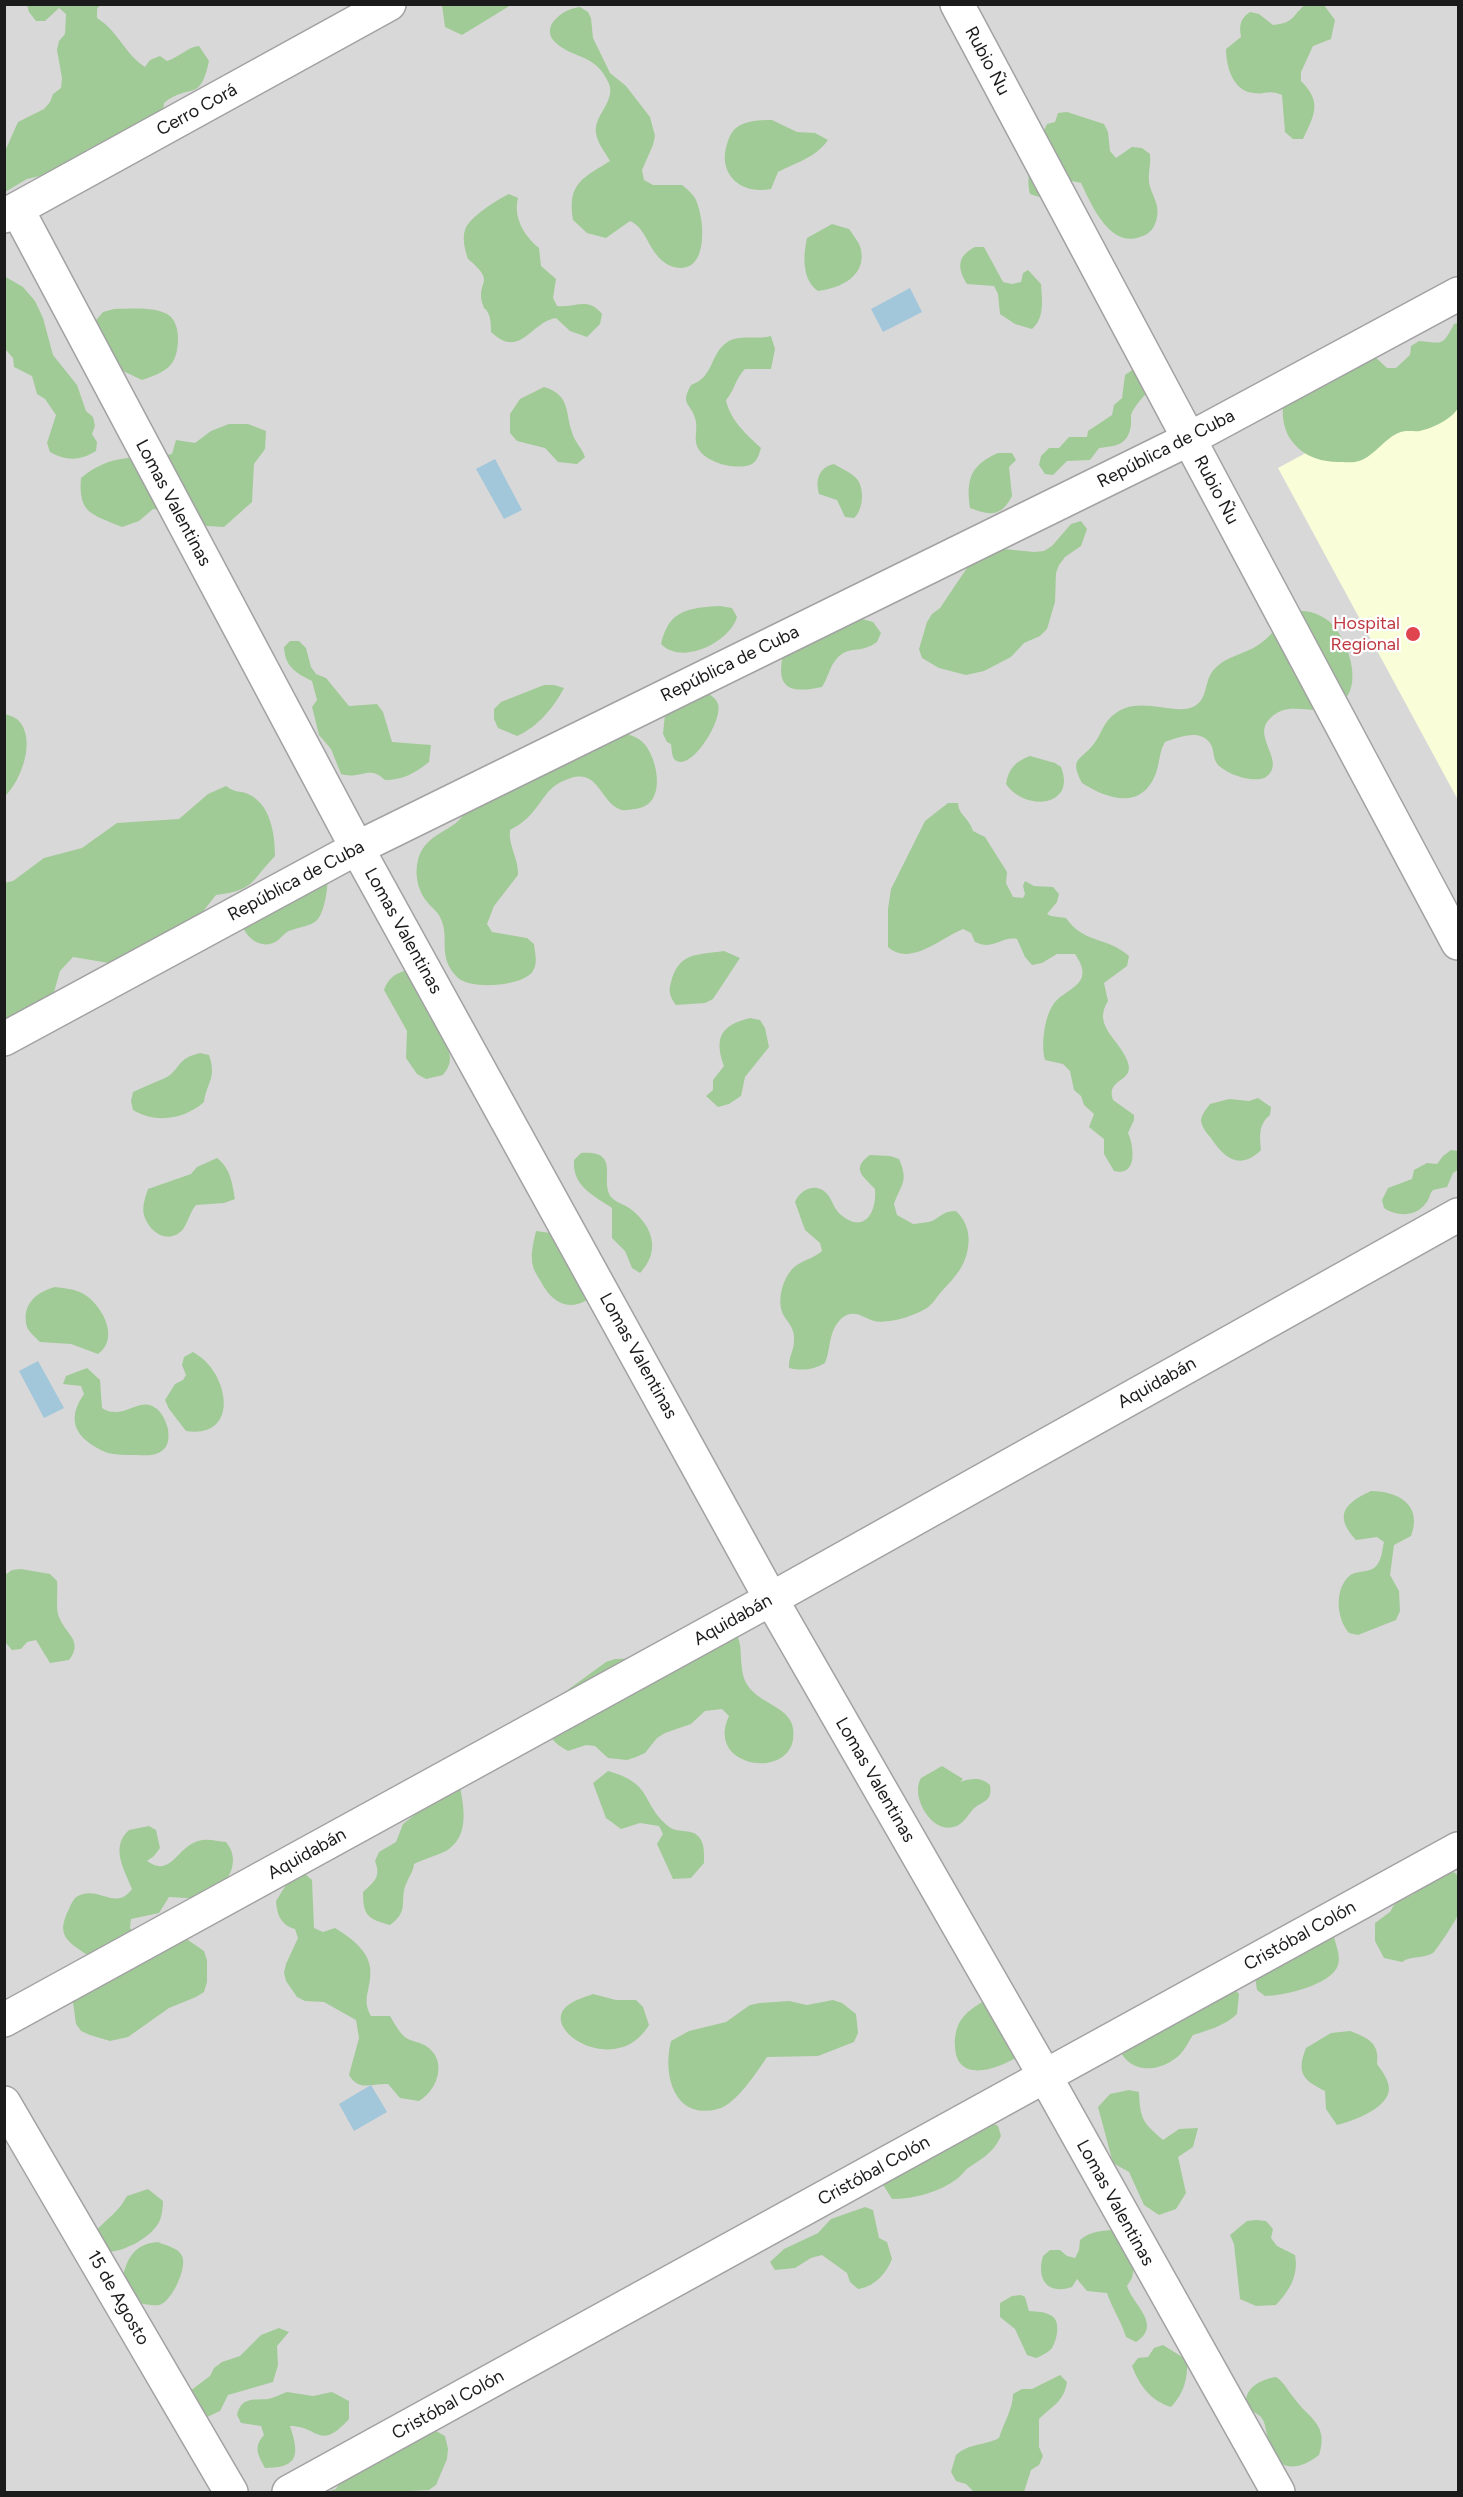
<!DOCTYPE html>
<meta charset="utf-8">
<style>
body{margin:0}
#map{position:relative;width:1463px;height:2497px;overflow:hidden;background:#edeae1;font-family:Figtree,sans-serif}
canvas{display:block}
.frame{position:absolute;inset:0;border:6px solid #1b1b1b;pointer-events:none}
</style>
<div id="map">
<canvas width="1463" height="2497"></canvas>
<div class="frame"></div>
</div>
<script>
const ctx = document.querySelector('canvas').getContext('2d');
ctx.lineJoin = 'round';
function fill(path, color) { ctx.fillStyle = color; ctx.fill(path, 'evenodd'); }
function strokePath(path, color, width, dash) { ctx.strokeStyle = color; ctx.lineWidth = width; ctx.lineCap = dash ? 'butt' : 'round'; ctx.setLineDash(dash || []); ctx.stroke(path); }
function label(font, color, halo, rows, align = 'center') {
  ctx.font = font + ' Figtree,sans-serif'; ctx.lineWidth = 4.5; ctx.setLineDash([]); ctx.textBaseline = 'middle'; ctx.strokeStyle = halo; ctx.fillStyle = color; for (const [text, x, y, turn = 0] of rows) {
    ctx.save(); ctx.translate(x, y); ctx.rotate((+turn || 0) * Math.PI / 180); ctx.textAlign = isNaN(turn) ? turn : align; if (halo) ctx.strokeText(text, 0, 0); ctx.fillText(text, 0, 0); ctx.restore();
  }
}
const residential = new Path2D(`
 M 5,5 L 1458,5 L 1458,2492 L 5,2492 Z`);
const education = new Path2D(`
 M 1458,371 L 1458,800 L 1278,468 Z`);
const forest = new Path2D(`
 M 27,5 L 100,5 L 97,9 L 97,18 C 119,32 124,53 145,67 L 150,60 L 160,56 L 167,61 C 180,57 187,47 199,46 L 209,61 C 200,104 190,82 164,103 L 163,112 L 126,141 L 88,149 L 67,170 L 27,179 L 5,192 L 5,151 L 18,122 L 44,109 L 50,102 L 53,94 L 61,88 L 62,78 L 57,50 L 59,41 L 65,34 L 66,14 L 59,8 L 45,21 L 36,21 L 29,12 Z
 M 442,5 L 442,4 L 511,5 L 462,35 L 445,27 Z
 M 1305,5 L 1324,5 L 1335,20 L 1331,39 L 1313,46 L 1301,72 L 1301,81 C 1322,102 1315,114 1303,139 L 1293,139 L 1285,132 L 1282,95 C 1268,89 1266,95 1254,93 C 1233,92 1226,66 1226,49 L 1241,37 C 1239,25 1240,19 1250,12 L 1259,14 L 1273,25 C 1295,23 1292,15 1305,5 Z
 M 580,7 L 588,12 L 591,18 L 593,38 L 610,73 L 626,86 L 650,117 L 655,136 L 653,145 L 642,170 L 644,180 L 653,185 L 682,185 C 687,189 692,193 695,198 C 705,217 710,276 674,267 C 649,260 649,229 630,221 L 606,238 L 587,233 L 573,220 C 567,183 583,178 610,161 C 605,152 594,139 596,127 C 598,113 615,99 609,84 C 596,53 575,60 556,43 C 538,27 564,8 580,7 Z
 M 1067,112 L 1104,124 L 1108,132 L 1110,151 L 1116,158 L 1132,147 L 1142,148 L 1150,154 C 1151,164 1148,172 1149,182 C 1151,195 1160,203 1157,217 C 1155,228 1150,234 1140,237 C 1110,248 1092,206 1081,183 L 1072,181 C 1054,189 1052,203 1030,194 C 1024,169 1037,146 1047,124 L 1055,122 L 1058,113 Z
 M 772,120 L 797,132 L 815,133 L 828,140 C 815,158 797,162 778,172 L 771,189 C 742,195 717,175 727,144 C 729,138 731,132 736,128 C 746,120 760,120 772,120 Z
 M 509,194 L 518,198 C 513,217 524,236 539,248 L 541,266 L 556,279 L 553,298 L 557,306 C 575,308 588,296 602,314 L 600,324 L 587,337 L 570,331 L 556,318 C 530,322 521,360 491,332 C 491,326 491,318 488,313 C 485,306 485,312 483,305 C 475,280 498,284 468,259 C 465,250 462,239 465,230 C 468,218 498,199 509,194 Z
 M 832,224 L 849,229 C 853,235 860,243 861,250 C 866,276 841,288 818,291 C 802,280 803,256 807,238 Z
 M 975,247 L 984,247 L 1003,282 L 1012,284 L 1021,282 L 1023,273 L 1028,270 L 1041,284 C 1042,300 1045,318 1032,329 L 1015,324 L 1000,314 L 998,294 L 994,286 L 967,284 C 957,268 957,256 975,247 Z
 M 4,276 L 23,287 L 35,301 L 43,318 L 53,355 L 77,385 L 86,411 L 93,417 L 95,426 L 92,434 L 97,442 L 96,451 C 80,461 66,461 50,452 L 47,443 L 56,415 L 45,399 L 37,394 L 32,376 L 14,367 L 13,358 L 5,349 Z
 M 114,309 C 129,309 157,306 170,316 C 176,322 178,330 178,338 C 178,366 166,372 142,380 L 100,360 L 91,326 L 103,312 Z
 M 1458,323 L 1458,408 C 1452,419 1433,428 1420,431 C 1414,432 1407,430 1401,432 C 1385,437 1375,456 1359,461 C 1354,463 1346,462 1341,462 C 1307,463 1280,442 1283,407 L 1373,355 L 1387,368 L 1396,368 L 1410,355 L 1411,346 L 1419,341 C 1443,343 1442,347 1454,324 Z
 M 771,336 L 775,349 L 771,369 L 745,369 C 735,379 735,390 726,400 C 730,420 746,434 761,448 C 759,454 758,460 752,464 C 737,471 708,463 699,450 C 692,440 699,429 695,418 C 690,402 680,405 691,385 C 714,377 709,356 726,343 C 738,334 757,340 771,336 Z
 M 1138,366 L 1151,388 C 1145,395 1134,406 1131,415 C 1131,418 1131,422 1131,425 C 1128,446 1115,446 1099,448 L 1090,460 L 1067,461 L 1053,475 L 1045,474 L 1039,465 L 1041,456 L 1049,448 L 1059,448 L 1069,437 L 1087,437 L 1088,431 L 1112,415 L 1114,405 L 1122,398 L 1125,375 Z
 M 544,387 C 571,395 565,413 572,432 C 574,441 582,448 585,457 L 577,464 L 558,462 L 545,448 L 517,441 L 510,433 L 510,414 L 520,399 Z
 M 229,424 L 248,424 L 266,431 L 265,449 L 254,464 L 252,502 L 224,527 L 207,526 L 188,521 L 173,511 L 153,509 L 139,521 L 122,527 C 92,514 78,514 81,478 C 112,452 135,460 172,454 L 176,440 L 195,443 L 211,431 Z
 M 998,453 L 1012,453 L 1016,460 L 1009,467 L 1012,496 C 1001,518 989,515 970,508 C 966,480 970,465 998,453 Z
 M 834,464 C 840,468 850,472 855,477 C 865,485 864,510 854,518 L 845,517 L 837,500 L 819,494 C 815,480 819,467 834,464 Z
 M 1081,521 L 1087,529 L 1081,546 L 1065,557 L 1059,565 L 1056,573 L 1055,602 L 1047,629 L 1040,636 L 1024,643 L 1011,657 L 984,671 L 966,675 L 939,668 L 922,658 L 919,649 L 927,622 L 932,614 L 940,608 L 967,568 L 984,557 L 1004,549 L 1034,552 L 1044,551 L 1052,546 L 1071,524 Z
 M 720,606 L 732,608 L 737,617 C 730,642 682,666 661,644 C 669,609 689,608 720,606 Z
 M 1301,611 C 1314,611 1329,618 1336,629 C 1353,652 1366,701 1327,709 C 1304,713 1284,700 1267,722 C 1255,739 1286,763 1266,777 C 1255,784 1223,774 1216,762 C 1213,757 1214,750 1211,745 C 1202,728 1179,737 1165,742 C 1159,752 1160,762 1156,773 C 1142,811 1107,799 1082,783 C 1069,758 1080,761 1093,745 C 1100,737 1102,726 1110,718 C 1135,692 1171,716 1193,707 C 1208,700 1204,683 1212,672 C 1222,658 1241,655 1255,647 C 1266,641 1273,631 1282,623 C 1287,618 1295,614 1301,611 Z
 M 855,617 L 873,622 L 881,633 L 877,642 C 862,653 852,647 842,654 C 830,662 829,677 822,687 C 793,693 775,691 783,655 Z
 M 290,641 L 299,641 L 306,648 L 311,667 L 316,674 L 326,678 L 349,706 L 377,704 L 383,712 L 392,742 L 431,745 L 429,762 C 415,773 403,780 385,780 C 369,764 360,780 341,774 L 331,749 L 319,735 L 312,707 L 317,700 L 312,681 C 296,673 285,667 284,647 Z
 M 544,685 L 554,685 L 564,688 C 554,707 538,727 517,736 L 498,728 L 494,719 L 494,709 L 501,702 Z
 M 705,691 C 710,695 716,698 718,704 C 723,720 693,769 677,761 C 671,759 672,749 671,744 L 667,742 L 663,734 L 666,704 Z
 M 5,714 C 8,715 15,717 18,720 C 37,739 21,781 5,796 Z
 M 626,734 C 635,736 643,740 648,749 C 659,767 665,806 635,809 C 631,809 626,811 622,810 C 600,804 600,769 571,778 C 544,786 543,805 525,820 C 521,824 515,827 510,830 C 508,846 519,859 518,875 L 494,906 L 487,924 L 492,932 L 527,938 L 534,944 C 535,953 538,963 533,971 C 523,987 469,990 457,977 C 436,955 451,939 440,917 C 438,912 431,907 428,903 C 419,893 415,878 417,865 C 422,830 457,834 466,809 Z
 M 1030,756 L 1055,763 L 1061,767 C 1077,807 1025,812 1006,784 C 1008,769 1016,761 1030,756 Z
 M 226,786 C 237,794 239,790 248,794 C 271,804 275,835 275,856 C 250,882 255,890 216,895 L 193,924 L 125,971 L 109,963 L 73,957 L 60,971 L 50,1006 L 5,1032 L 4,883 L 13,881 L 44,858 L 82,848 L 117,823 L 179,819 L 208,794 Z
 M 948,803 L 958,803 C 959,816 968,816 973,831 L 985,837 L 1007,872 L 1006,883 L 1013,897 L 1023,898 L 1025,894 L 1023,886 L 1025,881 L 1034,886 L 1053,887 L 1059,894 L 1057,902 L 1047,914 L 1051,916 L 1066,918 C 1084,944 1106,936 1129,956 L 1127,966 L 1104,983 L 1108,1001 C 1092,1026 1119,1039 1127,1060 C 1137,1083 1105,1077 1113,1100 L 1134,1115 L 1134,1120 L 1128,1133 C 1134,1146 1138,1177 1114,1171 L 1104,1154 L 1104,1139 L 1089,1127 L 1094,1114 L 1084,1105 L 1081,1096 L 1074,1090 L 1070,1071 L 1063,1064 L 1045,1060 C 1041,1046 1044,1018 1053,1005 C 1065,987 1097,986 1075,954 L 1057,954 L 1042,963 L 1032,965 L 1025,957 L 1017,939 C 1001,936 994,951 975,942 L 971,933 L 963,929 C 941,938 910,967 888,947 L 888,909 L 891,889 L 925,821 Z
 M 327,873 C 329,884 325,910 318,919 C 313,926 299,927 292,930 C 285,932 283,936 277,941 C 263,950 248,940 243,927 Z
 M 724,951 L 740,958 L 713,999 L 705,1003 L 676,1005 C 670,997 668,992 671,982 C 679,952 697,955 724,951 Z
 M 404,971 L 414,971 C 424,992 449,1036 450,1058 C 450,1065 447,1070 443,1075 L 426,1079 L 417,1074 L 406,1058 L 407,1031 L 384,990 C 388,979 393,975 404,971 Z
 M 750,1018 L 760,1020 L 765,1028 L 769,1047 L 745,1077 L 741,1096 L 729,1104 L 718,1107 L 706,1096 L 713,1090 L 713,1080 L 724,1066 C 714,1039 720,1025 750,1018 Z
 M 200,1053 L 209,1055 C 217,1079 207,1081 204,1102 C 185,1119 156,1124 133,1110 L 131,1101 L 133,1092 C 143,1087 154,1083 165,1078 C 181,1070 175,1059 200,1053 Z
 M 1258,1098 L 1271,1107 L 1270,1115 C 1258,1125 1260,1136 1261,1150 C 1240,1171 1224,1158 1211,1138 C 1207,1134 1202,1127 1201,1121 C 1201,1115 1207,1108 1210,1104 L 1229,1099 L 1249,1101 Z
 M 1451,1150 L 1458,1151 L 1458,1170 L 1453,1173 L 1447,1187 L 1433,1190 C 1429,1194 1430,1199 1426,1203 C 1416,1217 1397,1217 1384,1208 L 1382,1200 L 1388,1188 L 1412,1179 L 1414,1170 L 1427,1163 L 1437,1164 L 1443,1156 Z
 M 581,1153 C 623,1150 598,1182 612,1198 C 617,1203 626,1205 632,1210 C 654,1228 660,1252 640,1273 L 632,1268 L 625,1251 L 612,1238 L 612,1208 C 593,1195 572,1186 574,1160 Z
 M 870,1155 L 890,1156 L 899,1159 C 909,1182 901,1184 894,1204 L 897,1215 L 913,1224 C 919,1223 929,1223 934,1220 C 942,1215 945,1211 956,1211 C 968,1222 971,1237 967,1253 C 963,1269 953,1279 942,1291 C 937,1296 933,1304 927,1308 C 914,1316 889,1324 874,1321 C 863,1318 853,1307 840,1320 C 828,1333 831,1349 825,1363 C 813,1370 803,1371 789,1368 C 788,1358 794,1351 794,1341 C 795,1329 789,1324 784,1316 C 775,1301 784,1273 797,1265 C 806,1259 814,1258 822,1251 L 820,1243 L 805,1230 L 795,1202 C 801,1188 818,1182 828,1195 C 833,1202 834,1209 841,1215 C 864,1234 877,1213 875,1189 C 864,1177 850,1169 870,1155 Z
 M 217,1158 C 231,1169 232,1183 235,1199 L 224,1203 L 196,1205 C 189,1213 187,1228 179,1233 C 165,1243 150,1231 145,1218 C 141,1209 145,1198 148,1189 L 191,1174 L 197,1167 Z
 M 536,1231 L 551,1233 L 587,1300 C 567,1312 551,1301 541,1282 C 537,1275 532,1268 532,1260 C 531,1251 534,1240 536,1231 Z
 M 55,1287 C 63,1288 74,1289 82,1293 C 101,1303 121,1338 98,1354 L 71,1344 L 40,1342 C 36,1338 29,1332 27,1327 C 21,1305 36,1292 55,1287 Z
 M 193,1352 C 198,1355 204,1359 208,1364 C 231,1390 233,1438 186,1431 L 169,1409 L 165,1400 L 175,1384 L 183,1380 L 186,1375 L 182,1365 L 184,1357 Z
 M 87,1368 L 100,1380 L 102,1408 C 124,1422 139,1394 157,1409 C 163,1414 166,1422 168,1429 C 169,1437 169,1445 163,1450 C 155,1457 145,1455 136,1455 C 128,1455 120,1455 113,1454 C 105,1453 99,1449 92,1445 C 71,1431 70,1414 84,1394 L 81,1386 L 63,1384 L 66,1376 Z
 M 1371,1491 C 1398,1491 1423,1505 1411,1536 L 1394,1545 L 1390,1575 L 1399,1591 L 1400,1611 L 1396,1620 L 1358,1635 L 1349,1633 C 1337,1619 1334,1592 1348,1577 C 1355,1570 1367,1573 1374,1568 C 1382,1562 1382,1550 1384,1542 L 1377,1537 L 1356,1540 C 1333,1515 1345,1503 1371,1491 Z
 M 21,1569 L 50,1574 L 57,1581 C 58,1590 56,1606 58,1614 C 63,1633 85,1640 69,1660 L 50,1663 L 36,1640 L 27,1642 L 21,1649 L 12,1650 L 5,1642 L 5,1575 L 12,1570 Z
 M 699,1618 C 708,1618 713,1620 721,1624 C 745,1636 739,1644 742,1669 C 746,1709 800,1700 793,1740 C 786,1780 705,1766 729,1716 L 722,1709 L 705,1711 L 691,1724 L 665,1733 L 657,1738 L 645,1753 L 636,1757 L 627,1760 L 608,1758 L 595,1746 L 586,1745 L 568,1751 C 542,1736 549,1731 551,1703 L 558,1697 L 606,1662 L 615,1659 L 646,1658 Z
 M 942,1766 L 963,1779 L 960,1782 C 971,1778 982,1777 990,1785 C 992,1799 987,1800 977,1806 C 969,1811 965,1825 953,1827 C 931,1833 910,1796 921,1778 Z
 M 608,1771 C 654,1784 640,1802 668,1826 C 677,1834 690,1828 698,1836 C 705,1843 704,1853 704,1863 L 691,1878 L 673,1879 L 657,1844 L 663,1834 L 659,1826 L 640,1823 L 621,1829 L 606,1818 L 593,1783 Z
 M 460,1787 C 464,1808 469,1834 449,1849 C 444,1853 422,1860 414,1864 C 413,1872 410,1875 407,1882 C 398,1900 411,1910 390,1925 C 368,1919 363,1916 363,1892 C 375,1881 381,1877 375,1861 L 379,1852 L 396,1842 L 403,1824 L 418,1812 L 430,1796 Z
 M 149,1826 L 156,1830 L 160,1848 L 154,1856 L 147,1861 C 171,1878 176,1848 198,1841 C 207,1838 217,1841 226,1842 C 245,1865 222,1894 197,1898 C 189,1899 178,1897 169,1897 L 159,1913 L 131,1919 L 130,1928 L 135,1935 L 188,1940 L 204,1951 L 207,1960 L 207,1982 L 204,1992 L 196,1997 L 169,2008 L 128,2037 L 110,2041 L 90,2035 L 81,2031 L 76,2024 L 72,1995 L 89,1956 C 68,1942 55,1936 69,1909 C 71,1904 74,1897 80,1895 C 101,1887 116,1911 132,1889 C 124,1869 110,1847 129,1830 Z
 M 1454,1872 L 1458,1876 C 1458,1888 1461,1903 1458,1914 C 1458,1918 1435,1952 1433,1953 C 1423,1959 1412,1955 1402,1962 L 1384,1958 L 1375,1941 L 1375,1923 L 1390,1912 L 1395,1903 L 1412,1895 L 1436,1878 Z
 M 305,1874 L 312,1880 L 314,1928 L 323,1932 L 335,1928 C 354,1940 374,1954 370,1979 C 368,1994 363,2002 371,2016 L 390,2016 C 395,2024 400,2035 408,2039 C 414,2042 420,2042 426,2046 C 448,2060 438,2090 419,2101 L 400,2098 L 388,2084 C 372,2083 359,2092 349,2075 L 359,2038 L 356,2020 L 324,2002 L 305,2001 L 297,1997 L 286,1981 L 284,1973 L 286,1964 L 298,1938 L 295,1929 C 281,1925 277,1915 276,1901 L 286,1885 Z
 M 1326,1932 L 1334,1937 C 1336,1945 1341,1957 1338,1965 C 1332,1985 1283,1996 1265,1996 L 1257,1990 L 1254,1970 Z
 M 1229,1982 L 1239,1994 L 1237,2014 C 1224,2026 1209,2030 1193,2035 C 1188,2043 1183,2053 1176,2058 C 1156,2073 1130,2073 1119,2049 Z
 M 593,1994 L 616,2000 L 636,2000 L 643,2007 L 649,2025 C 617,2079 538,2030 567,2006 C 574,2000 585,1997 593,1994 Z
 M 991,1997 L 1017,2057 C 998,2069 957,2084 955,2047 C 954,2039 956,2027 961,2020 C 967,2010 981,2003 991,1997 Z
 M 833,2000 L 842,2003 L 856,2014 L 858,2033 L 854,2042 L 818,2056 L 767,2057 C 757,2072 737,2102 721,2108 C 675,2123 662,2076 671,2041 L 689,2031 L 726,2022 L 750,2005 L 760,2003 L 789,2001 L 807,2005 Z
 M 1350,2031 C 1368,2038 1380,2043 1377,2064 C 1382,2071 1389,2080 1389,2089 C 1388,2109 1352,2121 1337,2125 L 1326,2109 L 1325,2091 C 1303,2080 1296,2073 1306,2048 L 1331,2033 Z
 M 1129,2090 L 1139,2092 C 1140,2118 1142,2122 1163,2140 L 1179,2129 L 1198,2128 L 1193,2147 L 1178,2157 L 1186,2193 L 1176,2209 L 1159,2215 L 1144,2205 L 1129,2172 L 1113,2163 L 1098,2107 L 1110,2094 Z
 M 990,2122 L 998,2126 L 1001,2136 C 993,2153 983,2158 968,2168 C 964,2171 962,2175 958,2178 C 940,2192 915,2199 892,2199 L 882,2183 Z
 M 148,2189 L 163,2201 C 163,2207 162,2214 160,2220 C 153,2237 124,2252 107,2252 L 96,2231 C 108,2217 118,2213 127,2196 Z
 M 865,2207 L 873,2210 L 879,2238 L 887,2242 L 892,2259 C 886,2274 874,2287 858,2289 L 850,2282 L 847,2273 L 822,2255 L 811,2258 L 795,2268 L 775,2270 L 770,2262 L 784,2249 L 818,2233 L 831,2219 Z
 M 1256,2220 L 1266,2221 L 1273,2229 L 1271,2238 L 1277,2246 L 1295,2255 C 1299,2276 1289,2291 1276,2305 L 1256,2306 L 1240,2299 L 1234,2244 L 1230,2235 L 1247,2221 Z
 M 1114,2230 L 1134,2268 L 1132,2278 L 1127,2286 C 1133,2305 1163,2325 1136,2342 L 1126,2337 C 1121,2321 1112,2308 1107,2293 L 1087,2291 L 1077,2279 L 1072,2287 C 1048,2295 1036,2280 1043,2256 L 1050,2250 L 1060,2250 L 1067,2256 L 1075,2258 L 1079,2250 L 1080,2240 C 1091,2231 1100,2231 1114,2230 Z
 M 158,2242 C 166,2246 178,2247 182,2256 C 188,2267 171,2303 159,2305 C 153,2306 145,2304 139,2303 L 122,2280 C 127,2258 134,2244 158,2242 Z
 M 1021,2295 L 1025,2297 L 1029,2311 C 1038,2312 1044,2311 1052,2316 C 1061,2322 1057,2340 1052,2348 C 1049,2352 1041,2356 1036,2358 L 1027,2355 L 1015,2329 L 1000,2317 L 1000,2303 L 1012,2296 Z
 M 279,2328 L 289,2332 L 277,2346 L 278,2365 L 273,2382 L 228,2395 L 220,2411 L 203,2419 L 186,2394 L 210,2376 L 214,2368 L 222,2362 L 240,2356 L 261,2335 Z
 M 1163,2345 L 1187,2360 C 1188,2379 1184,2393 1171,2407 C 1151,2401 1139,2385 1132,2366 L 1138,2358 L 1148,2357 L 1154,2348 Z
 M 1060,2375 L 1067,2382 C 1064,2402 1052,2406 1039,2419 L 1039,2447 L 1043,2456 L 1039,2465 L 1031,2470 L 1024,2492 L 974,2492 L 966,2484 L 956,2481 L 951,2472 L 956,2455 C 969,2443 984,2446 999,2438 C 1003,2424 1013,2409 1013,2394 L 1022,2389 L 1032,2389 Z
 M 1276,2377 C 1285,2383 1287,2390 1294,2398 C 1309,2419 1329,2424 1319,2455 C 1299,2471 1277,2473 1269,2444 C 1266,2435 1267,2425 1261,2417 C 1257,2413 1250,2410 1246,2406 C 1244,2388 1259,2380 1276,2377 Z
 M 287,2392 L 313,2396 L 332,2392 L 349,2401 L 349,2419 C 319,2452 319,2426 290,2426 C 299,2453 300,2468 265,2468 C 258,2455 253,2447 264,2435 L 261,2426 L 241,2423 L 237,2415 C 241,2397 253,2400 268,2399 C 274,2398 281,2394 287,2392 Z
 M 430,2423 L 436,2431 L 445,2436 L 448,2449 L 447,2459 L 436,2485 L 429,2490 L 392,2492 L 327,2492 L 336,2489 L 350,2464 Z`);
const water = new Path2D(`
 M 910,288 L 922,312 L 883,332 L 871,309 Z
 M 495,459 L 522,510 L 504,519 L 476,469 Z
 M 38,1361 L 64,1408 L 44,1418 L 19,1371 Z
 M 371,2085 L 387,2112 L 354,2131 L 339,2104 Z`);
const street = new Path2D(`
 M 957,4 L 1458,943
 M 17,209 L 357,848 L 771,1599 L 1045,2076 L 1278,2492
 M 4,216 L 389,4
 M 4,1039 L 357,848 L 1189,439 L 1458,294
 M 4,2020 L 771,1599 L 1458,1215
 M 4,2103 L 231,2492
 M 289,2492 L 1458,1849`);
const markers = [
 [1413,634,8,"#e0444e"]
];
const streetNames = [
 ["Rubio Ñu",987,61,62],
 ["Cerro Corá",197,110,-29],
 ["República de Cuba",1166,449,-27],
 ["Rubio Ñu",1216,490,62],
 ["Lomas Valentinas",173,503,62],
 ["República de Cuba",730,664,-26],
 ["República de Cuba",296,881,-28],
 ["Lomas Valentinas",403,931,61],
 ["Lomas Valentinas",638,1356,61],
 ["Aquidabán",1157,1383,-29],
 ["Aquidabán",733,1620,-29],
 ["Lomas Valentinas",875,1780,60],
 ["Aquidabán",307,1854,-29],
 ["Cristóbal Colón",1300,1936,-29],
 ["Cristóbal Colón",874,2171,-29],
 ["Lomas Valentinas",1115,2203,61],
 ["15 de Agosto",118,2298,60],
 ["Cristóbal Colón",448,2405,-29]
];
const healthNames = [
 ["Hospital",1400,624],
 ["Regional",1400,645]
];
fill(residential, '#d9d8d8');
fill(education, '#f9fed9');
fill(forest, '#a0cb96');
fill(water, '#a2c6da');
strokePath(street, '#a2a2a2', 36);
strokePath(street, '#fff', 33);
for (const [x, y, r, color] of markers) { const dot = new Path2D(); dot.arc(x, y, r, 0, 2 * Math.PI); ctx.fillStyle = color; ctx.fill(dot); strokePath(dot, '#fff', 2); }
label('18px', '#1b1b1b', '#fff', streetNames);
label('18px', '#be3a42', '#fff', healthNames, 'right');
</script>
